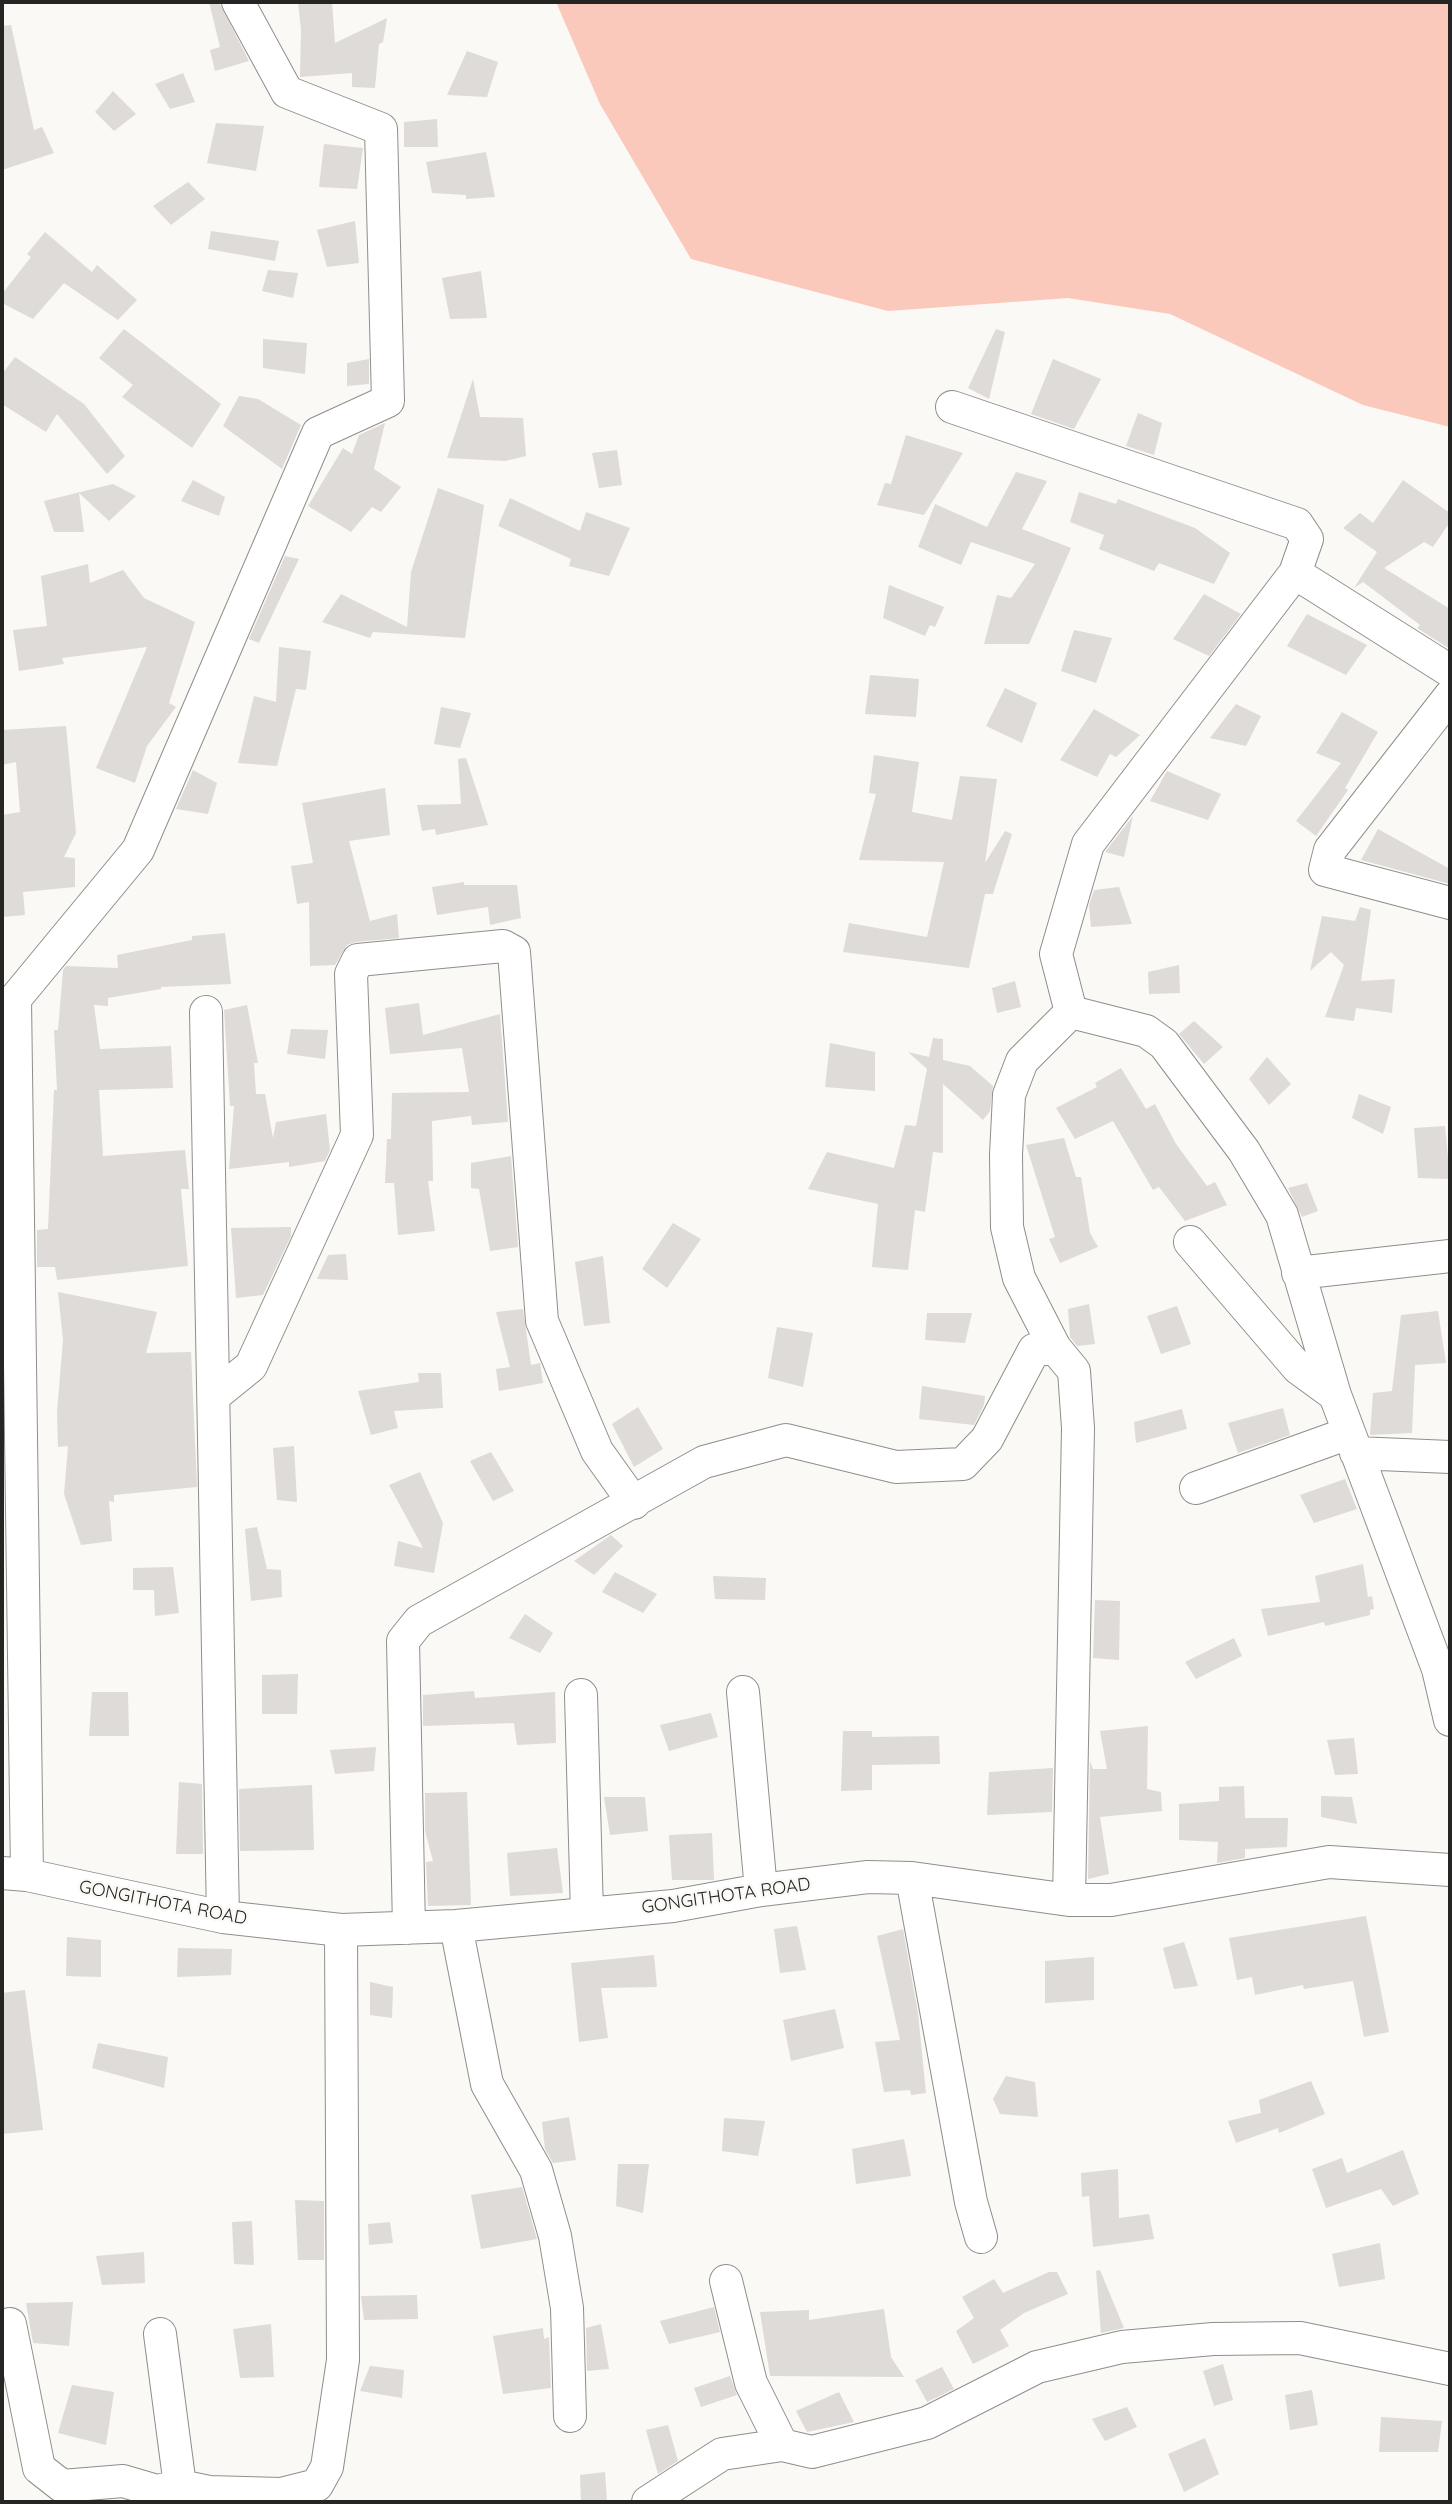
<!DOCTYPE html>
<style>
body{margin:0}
#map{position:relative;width:1452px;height:2504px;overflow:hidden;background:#faf9f5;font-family:Quicksand,sans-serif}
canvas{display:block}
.frame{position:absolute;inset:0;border:4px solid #252523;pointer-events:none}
</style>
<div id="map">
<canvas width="1452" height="2504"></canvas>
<div class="frame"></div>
</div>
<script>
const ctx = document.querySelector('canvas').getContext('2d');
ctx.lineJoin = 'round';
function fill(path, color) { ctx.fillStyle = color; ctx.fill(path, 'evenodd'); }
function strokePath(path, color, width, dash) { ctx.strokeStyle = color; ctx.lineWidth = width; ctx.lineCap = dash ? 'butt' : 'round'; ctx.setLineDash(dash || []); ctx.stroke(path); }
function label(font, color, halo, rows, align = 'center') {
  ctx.font = font + ' Quicksand,sans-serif'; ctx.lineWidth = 5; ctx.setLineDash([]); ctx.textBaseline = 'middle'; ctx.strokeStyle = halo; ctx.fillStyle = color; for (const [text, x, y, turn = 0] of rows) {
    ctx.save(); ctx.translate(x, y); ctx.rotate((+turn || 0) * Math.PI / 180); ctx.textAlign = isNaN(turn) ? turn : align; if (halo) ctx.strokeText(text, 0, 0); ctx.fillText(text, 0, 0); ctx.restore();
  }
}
const green = new Path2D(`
 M 556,2 L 1450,2 L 1450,427 L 1363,405 L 1170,314 L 1068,298 L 888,311 L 691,259 L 600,104 Z`);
const building = new Path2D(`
 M 209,2 L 219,2 L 249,61 L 215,71 L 210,50 L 220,47 Z
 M 298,2 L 332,2 L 335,43 L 387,18 L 383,42 L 379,44 L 375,88 L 352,87 L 352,73 L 300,77 L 301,30 Z
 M 11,25 L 34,130 L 42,127 L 54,153 L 2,170 L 2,26 Z
 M 467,51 L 498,62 L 487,97 L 447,95 Z
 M 183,73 L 195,102 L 170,109 L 155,84 Z
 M 113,91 L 136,114 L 114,131 L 95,112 Z
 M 437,119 L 438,147 L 404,147 L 404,122 Z
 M 216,123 L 264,126 L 256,171 L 207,163 Z
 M 324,144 L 363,148 L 357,189 L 319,187 Z
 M 486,152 L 495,197 L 466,199 L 466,195 L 432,193 L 426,162 Z
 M 188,182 L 205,199 L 171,225 L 153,206 Z
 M 355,221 L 359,263 L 327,267 L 317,230 Z
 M 211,231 L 279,241 L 275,261 L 208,249 Z
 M 45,232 L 92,272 L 97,265 L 137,300 L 118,320 L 64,283 L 33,319 L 2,303 L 2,294 L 31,257 L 27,254 Z
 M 268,270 L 298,273 L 293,298 L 262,291 Z
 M 481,271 L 487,318 L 450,319 L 442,278 Z
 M 124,329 L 221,404 L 192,448 L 122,397 L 133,385 L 99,358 Z
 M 996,329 L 1005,332 L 989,399 L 968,388 Z
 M 263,339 L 307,343 L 305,374 L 263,368 Z
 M 15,357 L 84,404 L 125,456 L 107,474 L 57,414 L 46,432 L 2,404 L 2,374 Z
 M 369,359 L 369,384 L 347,386 L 347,363 Z
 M 1053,359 L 1101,379 L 1074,429 L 1031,414 Z
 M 473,379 L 480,417 L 523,418 L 526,456 L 505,461 L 447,458 Z
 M 239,396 L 258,399 L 301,425 L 282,469 L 223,426 Z
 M 1138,413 L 1162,423 L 1154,455 L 1126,446 Z
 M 385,423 L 374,469 L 401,487 L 381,512 L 372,507 L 351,532 L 308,506 L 343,448 L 352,454 L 359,435 Z
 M 906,435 L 963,453 L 924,515 L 877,505 L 885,483 L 891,484 Z
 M 617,450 L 622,485 L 599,488 L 592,453 Z
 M 1016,472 L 1047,481 L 1022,529 L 1071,548 L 1029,644 L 984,644 L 997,595 L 1011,598 L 1035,564 L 971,542 L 961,565 L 918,547 L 935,504 L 987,527 Z
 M 193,480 L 225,497 L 219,516 L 181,501 Z
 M 1403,480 L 1450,513 L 1450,522 L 1433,547 L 1424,542 L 1384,568 L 1450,609 L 1450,649 L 1417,628 L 1420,625 L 1363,582 L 1354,588 L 1377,552 L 1343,528 L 1360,513 L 1373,523 Z
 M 113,484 L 136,496 L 109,521 L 79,493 L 84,532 L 54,532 L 44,501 Z
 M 438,488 L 484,505 L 465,638 L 373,632 L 370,638 L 322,622 L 341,594 L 407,627 L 411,572 Z
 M 1079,492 L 1116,504 L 1118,499 L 1195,528 L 1230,553 L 1214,584 L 1159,563 L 1154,571 L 1099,549 L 1104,535 L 1070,522 Z
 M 510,498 L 580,531 L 586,512 L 630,528 L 609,576 L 569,566 L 571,559 L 498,526 Z
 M 285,556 L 299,559 L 259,643 L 249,639 Z
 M 88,564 L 90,583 L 123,570 L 144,598 L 195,622 L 169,703 L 176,707 L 147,746 L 135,783 L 96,768 L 147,647 L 62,658 L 64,664 L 19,671 L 13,630 L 47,626 L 41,576 Z
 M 889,585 L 944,607 L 935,627 L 930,625 L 925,636 L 883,618 Z
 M 1204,594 L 1241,614 L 1209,656 L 1173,639 Z
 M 1307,614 L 1367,645 L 1346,675 L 1287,646 Z
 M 1074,630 L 1112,638 L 1096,683 L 1061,671 Z
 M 279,647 L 311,651 L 306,690 L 296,689 L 277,766 L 238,763 L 254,696 L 276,702 Z
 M 870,675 L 919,679 L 916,717 L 865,714 Z
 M 1005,688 L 1037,703 L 1022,743 L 986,726 Z
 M 1236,704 L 1261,716 L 1246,746 L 1210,738 Z
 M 441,707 L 471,713 L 460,748 L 434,744 Z
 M 1094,709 L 1140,735 L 1116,757 L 1110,754 L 1097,777 L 1060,760 Z
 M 1342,712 L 1378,732 L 1345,788 L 1348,790 L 1316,836 L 1296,821 L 1341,763 L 1316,753 Z
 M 66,726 L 76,833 L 64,857 L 75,858 L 75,887 L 23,892 L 25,915 L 2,917 L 2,815 L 20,812 L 16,762 L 2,765 L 2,730 Z
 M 874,755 L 919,762 L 912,812 L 952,820 L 960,776 L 997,779 L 985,863 L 1005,831 L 1012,834 L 993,894 L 985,894 L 969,968 L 843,952 L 849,923 L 927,937 L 944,862 L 859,860 L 876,794 L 869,793 Z
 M 466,758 L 488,825 L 436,835 L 435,829 L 422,831 L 417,805 L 461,804 L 458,759 Z
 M 193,770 L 217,783 L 208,814 L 176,809 Z
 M 1167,771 L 1221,794 L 1208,820 L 1150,801 Z
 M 385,788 L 390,835 L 349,841 L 370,921 L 397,914 L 399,938 L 356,942 L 347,945 L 335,965 L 310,966 L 309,902 L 297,904 L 291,866 L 313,863 L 302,803 Z
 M 1133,816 L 1124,857 L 1105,852 Z
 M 1378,829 L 1450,869 L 1450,884 L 1361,860 Z
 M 464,882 L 464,885 L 517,885 L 521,918 L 490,925 L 488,907 L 437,915 L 432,887 Z
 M 1119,887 L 1132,924 L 1091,927 L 1089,905 L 1094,890 Z
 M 1360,907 L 1371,910 L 1361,981 L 1395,979 L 1392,1013 L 1356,1008 L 1354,1021 L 1325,1017 L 1344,965 L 1331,952 L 1310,971 L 1322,916 L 1355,921 Z
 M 225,933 L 231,984 L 161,987 L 161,989 L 108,998 L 108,1006 L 94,1005 L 100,1049 L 171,1046 L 173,1088 L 99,1090 L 103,1156 L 185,1150 L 189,1189 L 181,1189 L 188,1266 L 57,1280 L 55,1267 L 37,1267 L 37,1230 L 48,1229 L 54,1090 L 57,1090 L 54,1030 L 58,1030 L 63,970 L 66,966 L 118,968 L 117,955 L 192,940 L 192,936 Z
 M 1179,965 L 1180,993 L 1149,994 L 1148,972 Z
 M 1015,981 L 1021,1007 L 997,1013 L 992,988 Z
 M 419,1003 L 423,1035 L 500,1014 L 508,1122 L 472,1125 L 471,1116 L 432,1121 L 433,1181 L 428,1181 L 435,1231 L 398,1235 L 394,1183 L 385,1183 L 387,1139 L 391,1139 L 392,1093 L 469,1092 L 462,1048 L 390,1054 L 385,1008 Z
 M 247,1005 L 258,1063 L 254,1063 L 256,1094 L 265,1094 L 273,1138 L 276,1122 L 326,1114 L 330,1150 L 325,1161 L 289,1167 L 289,1162 L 229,1169 L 234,1106 L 230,1106 L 224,1010 Z
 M 1194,1021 L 1223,1047 L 1204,1064 L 1179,1034 Z
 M 291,1029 L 328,1030 L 325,1059 L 287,1054 Z
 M 933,1038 L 943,1039 L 943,1060 L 970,1066 L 993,1086 L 990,1111 L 983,1120 L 943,1084 L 943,1153 L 933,1152 L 925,1212 L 915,1210 L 908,1270 L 872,1267 L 878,1204 L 808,1189 L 827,1152 L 894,1168 L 905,1125 L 916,1126 L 927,1069 L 908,1052 L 929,1057 Z
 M 830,1043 L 875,1052 L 875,1091 L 825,1087 Z
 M 1267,1057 L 1291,1084 L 1269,1105 L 1249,1079 Z
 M 1121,1068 L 1146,1109 L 1155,1104 L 1176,1144 L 1207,1186 L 1215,1182 L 1227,1205 L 1185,1221 L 1159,1187 L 1153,1190 L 1113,1121 L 1075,1139 L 1056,1108 L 1097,1087 L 1095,1083 Z
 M 1359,1094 L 1391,1107 L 1383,1134 L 1352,1118 Z
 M 1445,1126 L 1450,1179 L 1418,1178 L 1414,1128 Z
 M 1064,1138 L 1076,1177 L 1081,1177 L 1090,1233 L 1098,1247 L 1060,1263 L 1049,1239 L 1055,1237 L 1026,1145 Z
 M 511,1156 L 518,1247 L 490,1251 L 479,1189 L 471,1188 L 471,1163 Z
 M 1307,1183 L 1318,1211 L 1302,1217 L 1288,1188 Z
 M 673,1223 L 701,1239 L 667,1288 L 642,1269 Z
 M 291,1227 L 291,1236 L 263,1295 L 236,1298 L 231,1228 Z
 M 346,1254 L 348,1280 L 317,1279 L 328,1255 Z
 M 603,1256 L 610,1323 L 584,1326 L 575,1262 Z
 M 58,1292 L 157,1312 L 146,1353 L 191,1352 L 197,1487 L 114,1495 L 114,1502 L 109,1501 L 112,1541 L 81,1545 L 64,1494 L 68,1446 L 58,1447 L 57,1412 L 63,1340 Z
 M 1089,1304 L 1095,1344 L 1077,1346 L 1070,1337 L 1068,1309 Z
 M 1177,1306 L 1191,1344 L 1161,1354 L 1147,1316 Z
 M 523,1309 L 531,1365 L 540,1363 L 543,1383 L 499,1391 L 496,1369 L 510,1367 L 496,1312 Z
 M 1438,1311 L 1446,1363 L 1415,1365 L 1412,1433 L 1370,1435 L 1373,1393 L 1392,1391 L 1401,1315 Z
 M 927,1313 L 972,1313 L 965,1343 L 925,1340 Z
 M 777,1327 L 813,1333 L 803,1387 L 768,1378 Z
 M 418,1373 L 441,1373 L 443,1408 L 394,1411 L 398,1428 L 371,1435 L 358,1391 L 419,1382 Z
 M 922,1386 L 985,1396 L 984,1405 L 974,1425 L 919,1419 Z
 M 638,1407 L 663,1449 L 634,1467 L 612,1424 Z
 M 1283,1408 L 1290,1435 L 1238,1453 L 1228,1423 Z
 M 1182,1409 L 1187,1429 L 1136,1443 L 1134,1422 Z
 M 294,1446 L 297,1502 L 277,1500 L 273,1448 Z
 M 491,1452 L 514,1491 L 493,1501 L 470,1461 Z
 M 420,1472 L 443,1523 L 434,1573 L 394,1566 L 398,1541 L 423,1548 L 389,1485 Z
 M 1345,1479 L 1357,1509 L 1314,1523 L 1300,1495 Z
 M 257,1527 L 267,1569 L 281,1570 L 282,1597 L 251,1601 L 245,1529 Z
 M 611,1535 L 623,1546 L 594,1575 L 574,1561 Z
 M 1363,1564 L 1368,1597 L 1372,1596 L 1374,1609 L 1370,1610 L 1370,1615 L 1325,1626 L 1324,1622 L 1268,1636 L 1261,1609 L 1320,1602 L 1315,1576 Z
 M 173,1567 L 179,1613 L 155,1616 L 154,1590 L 133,1590 L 133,1568 Z
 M 615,1572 L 657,1594 L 643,1613 L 602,1592 Z
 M 713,1576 L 766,1578 L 765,1600 L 715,1599 Z
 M 1095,1600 L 1120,1601 L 1119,1660 L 1093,1658 Z
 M 525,1614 L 553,1633 L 540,1653 L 509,1638 Z
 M 1234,1638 L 1242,1656 L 1196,1679 L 1185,1662 Z
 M 298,1674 L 297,1714 L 262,1714 L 262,1675 Z
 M 474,1691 L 475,1698 L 555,1692 L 556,1743 L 517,1745 L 514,1723 L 423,1726 L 423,1695 Z
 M 92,1692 L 128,1692 L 129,1736 L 89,1736 Z
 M 711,1713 L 718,1737 L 669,1751 L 660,1725 Z
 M 1148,1726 L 1147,1789 L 1161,1792 L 1162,1811 L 1100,1817 L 1109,1874 L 1088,1879 L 1090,1761 L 1093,1769 L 1107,1769 L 1100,1731 Z
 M 843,1731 L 872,1731 L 872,1737 L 939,1736 L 940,1764 L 872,1765 L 872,1790 L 841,1791 Z
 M 1354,1738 L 1358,1774 L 1335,1775 L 1327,1740 Z
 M 376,1747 L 374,1771 L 335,1774 L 330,1750 Z
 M 1053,1768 L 1052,1812 L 987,1815 L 989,1772 Z
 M 179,1782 L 202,1784 L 203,1854 L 176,1854 Z
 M 312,1785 L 314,1850 L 240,1851 L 239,1789 Z
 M 1244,1786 L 1245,1818 L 1288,1818 L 1287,1847 L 1245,1849 L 1245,1858 L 1217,1863 L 1218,1842 L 1179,1840 L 1179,1804 L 1219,1801 L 1219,1787 Z
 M 467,1792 L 471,1905 L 428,1906 L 426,1862 L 433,1861 L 425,1831 L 425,1793 Z
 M 1321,1796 L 1352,1797 L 1357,1824 L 1321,1817 Z
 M 604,1797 L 645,1797 L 648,1831 L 610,1835 Z
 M 712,1833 L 714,1880 L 672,1880 L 669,1835 Z
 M 557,1848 L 563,1893 L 510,1896 L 507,1853 Z
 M 1366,1916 L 1389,2032 L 1364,2037 L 1353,1981 L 1304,1989 L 1303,1985 L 1255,1995 L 1252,1977 L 1237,1980 L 1229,1938 Z
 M 797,1926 L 806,1970 L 780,1973 L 774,1929 Z
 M 903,1929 L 918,2013 L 926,2093 L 911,2095 L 910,2090 L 884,2092 L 875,2042 L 900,2040 L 877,1936 Z
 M 67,1937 L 101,1940 L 101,1977 L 66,1976 Z
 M 1184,1942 L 1198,1986 L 1174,1989 L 1163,1948 Z
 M 178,1948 L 232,1949 L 231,1975 L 177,1977 Z
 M 654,1955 L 657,1987 L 601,1988 L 608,2038 L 579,2042 L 571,1963 Z
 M 1094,1957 L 1094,2000 L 1045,2003 L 1045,1961 Z
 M 370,1982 L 393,1987 L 392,2018 L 370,2015 Z
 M 25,1990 L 43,2130 L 2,2134 L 2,1993 Z
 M 835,2009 L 844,2048 L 791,2061 L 783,2020 Z
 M 98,2043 L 168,2057 L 164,2088 L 92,2068 Z
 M 1006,2076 L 1035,2082 L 1038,2117 L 1000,2114 L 993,2099 Z
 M 1311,2081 L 1325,2114 L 1279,2133 L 1278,2128 L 1236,2143 L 1228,2121 L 1261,2113 L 1259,2100 Z
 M 569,2117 L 576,2160 L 553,2163 L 545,2149 L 542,2122 Z
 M 724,2118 L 765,2121 L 758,2156 L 722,2151 Z
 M 904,2139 L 911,2176 L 856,2184 L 852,2149 Z
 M 1403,2150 L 1419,2194 L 1393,2206 L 1381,2189 L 1326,2208 L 1312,2169 L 1342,2158 L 1347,2173 Z
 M 618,2164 L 649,2164 L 643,2213 L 616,2206 Z
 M 1118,2169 L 1119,2218 L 1149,2214 L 1154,2239 L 1093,2247 L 1089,2196 L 1082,2197 L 1081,2173 Z
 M 522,2187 L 537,2239 L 481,2249 L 471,2195 Z
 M 295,2200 L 324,2201 L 324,2260 L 298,2260 Z
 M 252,2221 L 254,2265 L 234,2264 L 232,2222 Z
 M 390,2222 L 393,2243 L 369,2245 L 368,2224 Z
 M 1380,2243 L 1385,2279 L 1339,2287 L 1332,2254 Z
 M 144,2252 L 145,2283 L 102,2285 L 96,2256 Z
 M 1100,2270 L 1124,2328 L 1101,2333 L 1096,2271 Z
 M 1049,2272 L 1057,2272 L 1068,2294 L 1024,2313 L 1000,2330 L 1009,2346 L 973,2364 L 956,2331 L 974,2318 L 962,2297 L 994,2279 L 1003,2293 Z
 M 417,2295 L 418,2319 L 364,2320 L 361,2296 Z
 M 73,2302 L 69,2346 L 33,2343 L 26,2303 Z
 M 714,2307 L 720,2332 L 669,2344 L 660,2321 Z
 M 884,2309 L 891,2357 L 904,2377 L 770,2376 L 760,2312 L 809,2310 L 809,2320 Z
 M 271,2324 L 274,2377 L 240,2378 L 233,2329 Z
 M 601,2324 L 609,2369 L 587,2371 L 586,2328 Z
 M 543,2328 L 544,2339 L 549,2337 L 551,2388 L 503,2394 L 493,2336 Z
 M 1223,2364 L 1233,2400 L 1214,2406 L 1203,2371 Z
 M 370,2366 L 404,2370 L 402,2398 L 360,2391 Z
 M 942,2367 L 954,2389 L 927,2402 L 915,2380 Z
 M 730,2376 L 737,2395 L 701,2407 L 694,2388 Z
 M 72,2385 L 114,2392 L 106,2445 L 58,2433 Z
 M 1312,2390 L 1318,2425 L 1290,2430 L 1285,2395 Z
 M 839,2392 L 854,2422 L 807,2432 L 796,2411 Z
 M 1127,2407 L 1137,2427 L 1105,2441 L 1092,2419 Z
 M 1381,2417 L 1442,2421 L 1438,2452 L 1379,2452 Z
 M 668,2425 L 678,2461 L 658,2474 L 646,2430 Z
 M 1205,2438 L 1219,2474 L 1184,2492 L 1168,2454 Z
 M 605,2472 L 607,2502 L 581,2502 L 580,2475 Z`);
const minor = new Path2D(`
 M 952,407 L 1297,524 L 1307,539 L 1295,573 L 1088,844 L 1056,954 L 1071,1012 L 1146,1031 L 1164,1044 L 1244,1151 L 1282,1215 L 1335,1395 L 1438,1669 L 1450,1720
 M 1295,573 L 1450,671
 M 1450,696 L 1330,850 L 1325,870 L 1450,903
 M 206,1012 L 223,1917
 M 1190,1242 L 1298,1368 L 1335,1395
 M 1298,1273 L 1450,1256
 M 214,1396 L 251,1366 L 357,1135 L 351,974 L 358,960 L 503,946 L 514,952 L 542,1321 L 597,1451 L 634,1503
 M 1356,1453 L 1450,1457
 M 1196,1488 L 1349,1433
 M 743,1692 L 761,1890
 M 581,1695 L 587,1914
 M 2,1873 L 27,1875 L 223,1917 L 341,1930 L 456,1926 L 673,1906 L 761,1890 L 868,1877 L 912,1878 L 1069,1900 L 1111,1900 L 1329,1862 L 1450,1870
 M 27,1875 L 15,999 L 138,850 L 318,433 L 388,401 L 381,129 L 287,92 L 238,2
 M 912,1878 L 971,2202 L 981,2237
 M 1069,1900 L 1078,1428 L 1074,1371 L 1055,1348 L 1019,1278 L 1007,1227 L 1006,1155 L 1009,1095 L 1022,1061 L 1071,1012
 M 456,1926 L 487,2084 L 536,2170 L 555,2236 L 567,2308 L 570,2416
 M 409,1928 L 403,1641 L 419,1621 L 704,1462 L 786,1440 L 896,1467 L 963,1464 L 987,1439 L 1034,1350 L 1055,1348
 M 726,2281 L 751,2383 L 782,2445
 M 10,2324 L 39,2468 L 62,2486 L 123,2481 L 157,2491 L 180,2486 L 209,2492 L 281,2494 L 286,2502
 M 160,2334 L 180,2486
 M 281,2494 L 317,2485 L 327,2467 L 343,2360 L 341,1930
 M 648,2502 L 722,2454 L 782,2445 L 812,2452 L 927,2423 L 1037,2367 L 1122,2347 L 1213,2339 L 1300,2338 L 1450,2369`);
const streetNames = [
 ["GONGITHOTA ROAD",726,1896,-8],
 ["GONGITHOTA ROAD",163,1903,11]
];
fill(green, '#fbc8bc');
fill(building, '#dedbd8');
strokePath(minor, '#8e8e8a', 34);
strokePath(minor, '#fff', 32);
label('18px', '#252523', '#faf9f5', streetNames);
</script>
